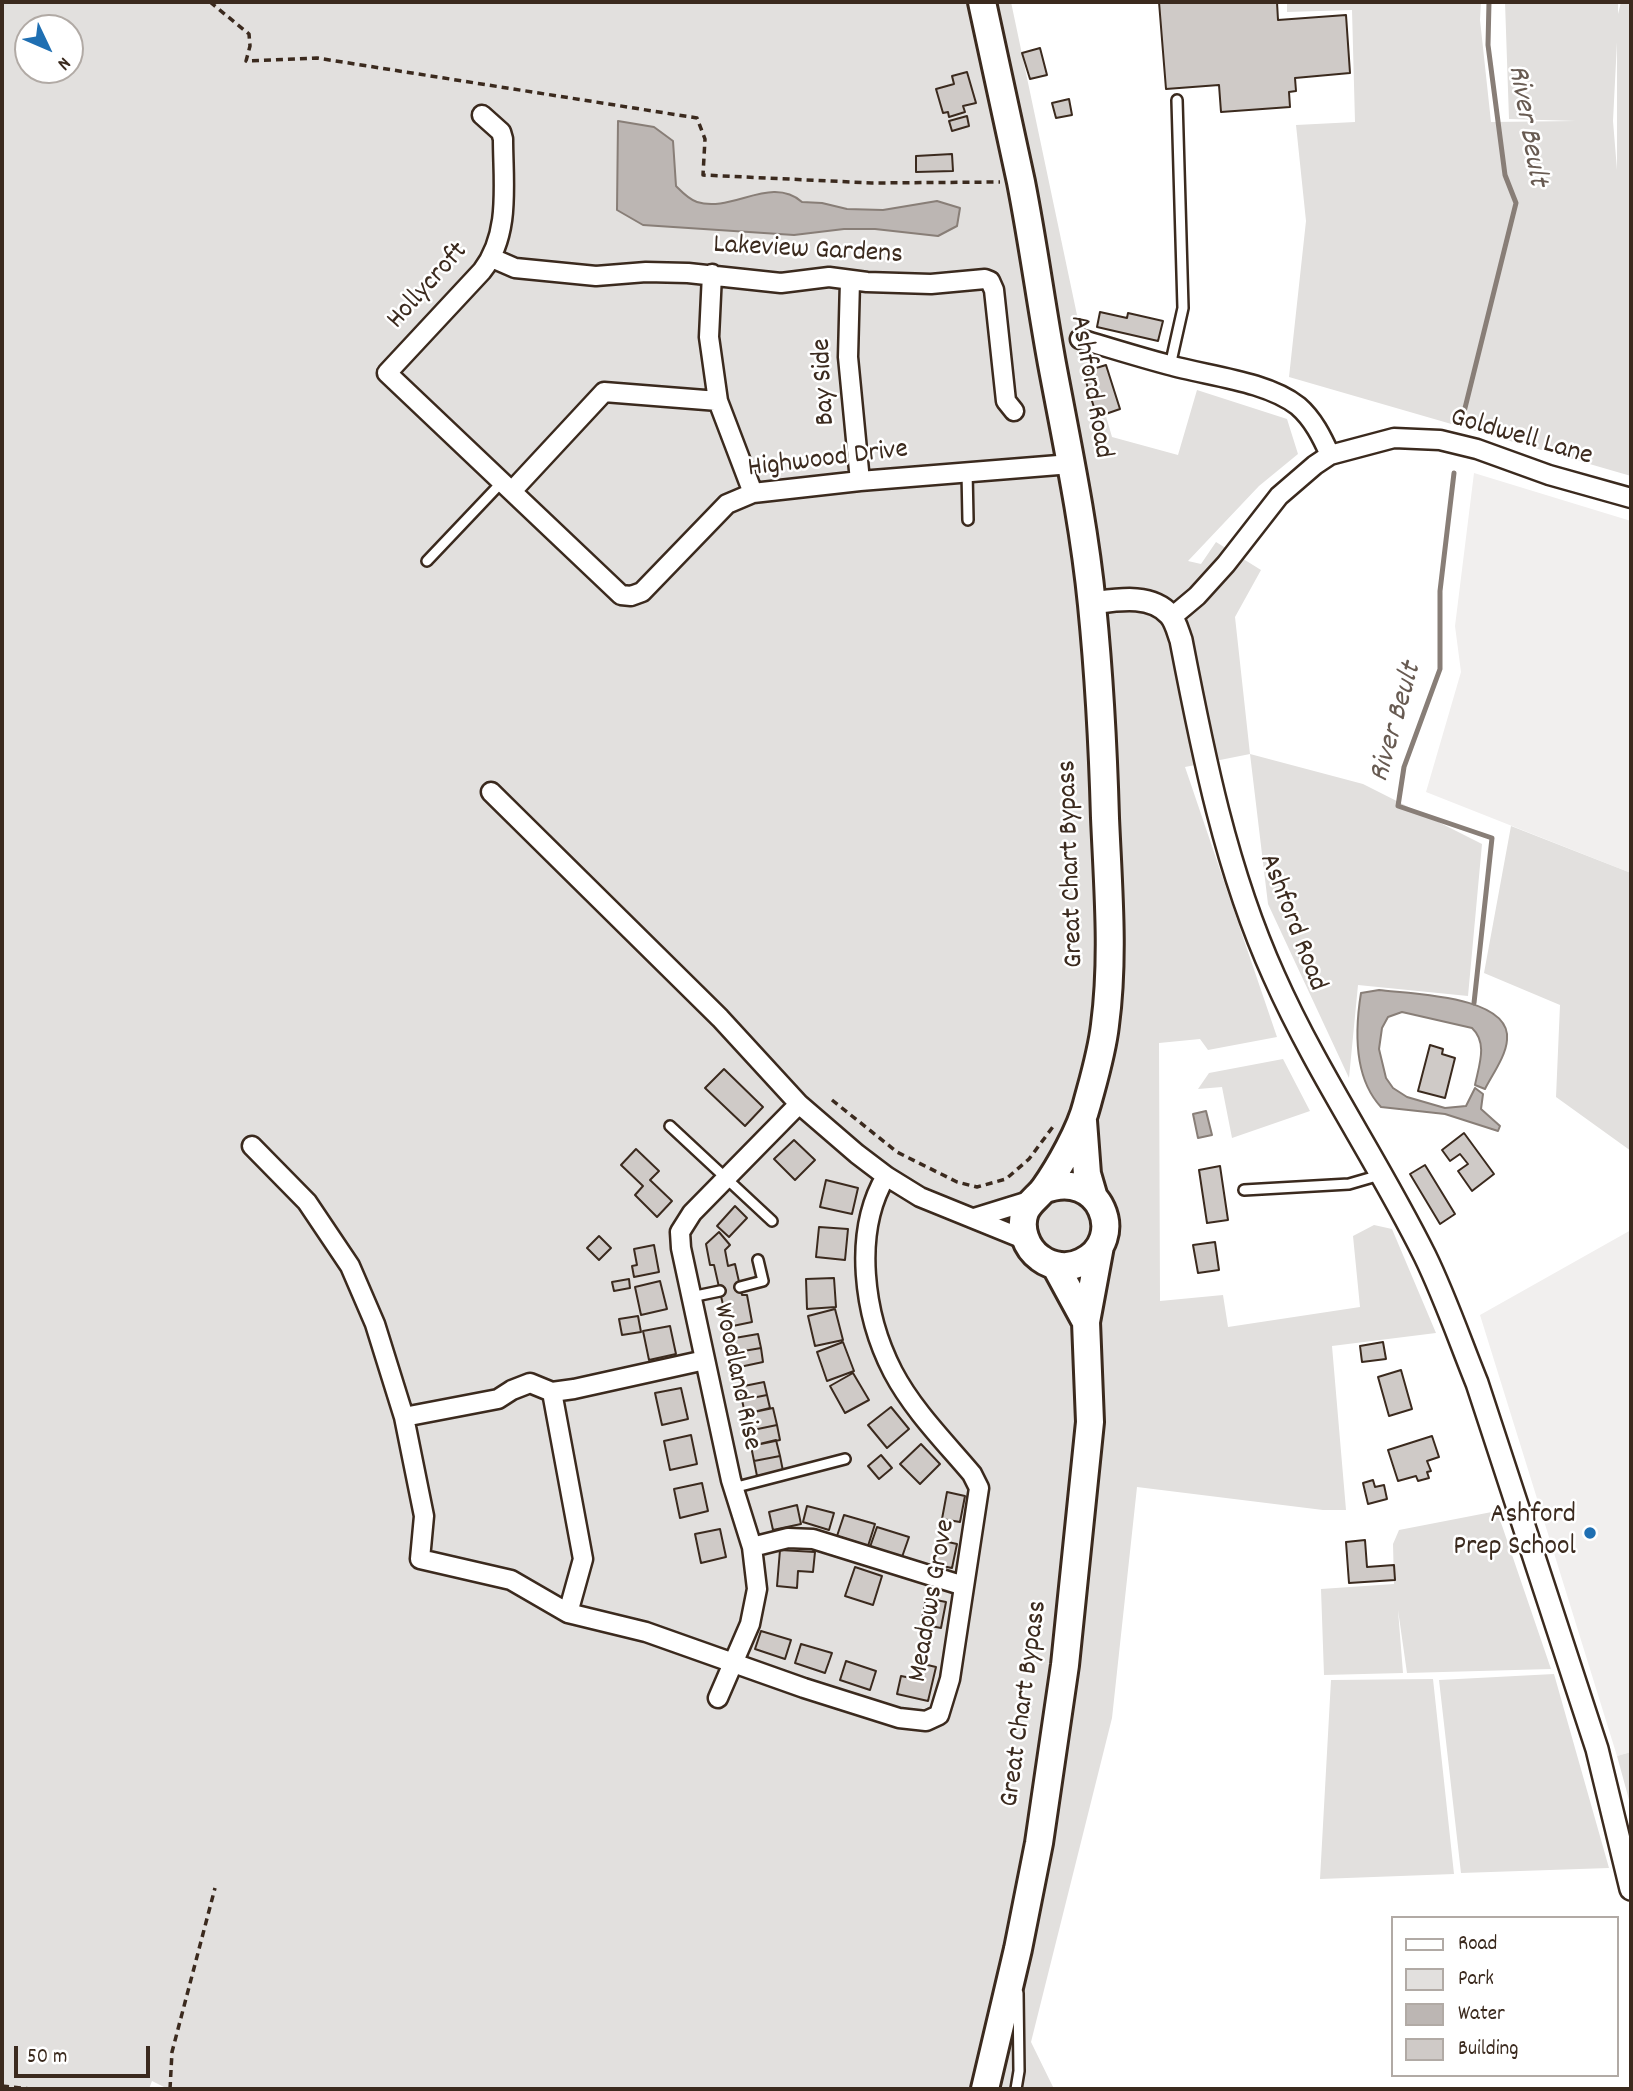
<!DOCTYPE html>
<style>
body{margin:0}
#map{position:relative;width:1633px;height:2091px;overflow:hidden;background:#fff;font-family:Dekko,sans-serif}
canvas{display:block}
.frame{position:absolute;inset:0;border:4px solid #3b2a1e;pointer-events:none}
.legend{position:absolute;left:1391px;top:1916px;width:228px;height:161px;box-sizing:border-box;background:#fff;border:2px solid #b1aaa5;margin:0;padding:9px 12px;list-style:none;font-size:21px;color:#3b2a1e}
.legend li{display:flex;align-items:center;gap:14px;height:35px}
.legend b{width:35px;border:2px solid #b1aaa5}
.north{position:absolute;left:14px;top:14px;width:70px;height:70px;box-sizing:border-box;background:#fff;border:2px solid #b1aaa5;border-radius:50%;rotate:134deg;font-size:19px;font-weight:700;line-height:28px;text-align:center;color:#3b2a1e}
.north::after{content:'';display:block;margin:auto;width:24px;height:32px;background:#1f6fb2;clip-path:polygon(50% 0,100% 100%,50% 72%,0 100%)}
.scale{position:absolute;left:14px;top:2046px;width:136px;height:32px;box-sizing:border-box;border:4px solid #3b2a1e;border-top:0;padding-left:9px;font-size:21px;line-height:24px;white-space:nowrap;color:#3b2a1e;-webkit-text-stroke:5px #fff;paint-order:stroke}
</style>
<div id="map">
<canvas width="1633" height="2091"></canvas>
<div class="frame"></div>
<ul class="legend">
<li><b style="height:9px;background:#fff"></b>Road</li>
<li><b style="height:19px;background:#e2e0de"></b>Park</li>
<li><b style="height:19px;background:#bcb6b3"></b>Water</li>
<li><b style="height:19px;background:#cfcac7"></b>Building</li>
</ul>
<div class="north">N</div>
<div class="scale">50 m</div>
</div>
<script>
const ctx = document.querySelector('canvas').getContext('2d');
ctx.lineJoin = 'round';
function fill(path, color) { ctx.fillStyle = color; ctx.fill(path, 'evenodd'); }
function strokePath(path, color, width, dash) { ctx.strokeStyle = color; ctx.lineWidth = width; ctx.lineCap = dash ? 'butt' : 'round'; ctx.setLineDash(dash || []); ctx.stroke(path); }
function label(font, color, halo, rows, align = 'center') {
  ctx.font = font + ' Dekko,sans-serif'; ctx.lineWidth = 5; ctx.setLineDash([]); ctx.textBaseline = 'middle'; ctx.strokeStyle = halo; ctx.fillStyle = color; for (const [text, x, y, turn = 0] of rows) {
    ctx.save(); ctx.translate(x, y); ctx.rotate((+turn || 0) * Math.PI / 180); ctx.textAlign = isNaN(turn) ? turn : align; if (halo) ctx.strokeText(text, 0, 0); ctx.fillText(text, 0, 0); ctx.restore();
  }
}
const built = new Path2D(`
 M 1474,473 L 1631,521 L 1631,873 L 1426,792 L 1461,672 L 1455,626 Z
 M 1631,1230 L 1631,1752 L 1617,1756 L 1480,1315 Z`);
const green = new Path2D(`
 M 2,2 L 1011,2 L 1077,315 L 1112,437 L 1178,455 L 1197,390 L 1287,419 L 1298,454 L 1259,486 L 1188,561 L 1201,564 L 1216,542 L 1261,570 L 1235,617 L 1250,754 L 1363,784 L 1482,844 L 1468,996 L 1358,985 L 1349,1078 L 1268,904 L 1250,754 L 1185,767 L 1277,1037 L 1208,1050 L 1200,1039 L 1159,1043 L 1160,1301 L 1223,1295 L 1228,1327 L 1360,1307 L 1353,1236 L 1374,1225 L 1392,1229 L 1436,1333 L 1332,1346 L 1346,1510 L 1323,1510 L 1137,1487 L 1112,1718 L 1031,2042 L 1054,2089 L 168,2089 L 152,2081 L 149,2089 L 2,2089 ZM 28,28 L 70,28 L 70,70 L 28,70 Z
 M 1287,2 L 1481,2 L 1480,20 L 1491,122 L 1576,121 L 1509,119 L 1505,2 L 1618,2 L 1618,14 L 1621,2 L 1631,2 L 1631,476 L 1289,377 L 1306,221 L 1296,125 L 1355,122 L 1352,10 L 1287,12 ZM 1617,42 L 1617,170 L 1613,121 Z
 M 1511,826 L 1631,873 L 1631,1151 L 1556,1097 L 1560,1005 L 1484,973 Z
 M 1283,1059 L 1310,1111 L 1232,1138 L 1222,1087 L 1198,1089 L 1209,1073 Z
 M 1497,1511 L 1551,1669 L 1407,1673 L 1398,1610 L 1403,1673 L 1324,1675 L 1321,1589 L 1394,1584 L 1393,1544 L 1399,1530 Z
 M 1554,1674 L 1609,1868 L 1461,1873 L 1439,1680 Z
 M 1433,1679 L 1454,1874 L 1320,1879 L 1331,1680 Z
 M 1631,1752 L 1631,1807 L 1617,1756 Z`);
const water = new Path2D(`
 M 618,121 L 654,127 L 673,141 L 676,186 C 682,192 688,199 697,202 C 732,213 771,175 802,202 L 822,203 L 847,209 L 883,210 L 937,201 L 960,208 L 957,226 L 938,236 L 875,229 L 844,229 L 794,235 L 643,225 L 617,210 Z
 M 1379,990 C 1409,994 1512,995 1507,1040 C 1506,1056 1492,1075 1485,1089 L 1475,1085 C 1479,1065 1488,1043 1472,1028 L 1402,1012 L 1388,1017 L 1382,1028 L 1379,1049 L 1386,1078 L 1393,1088 L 1407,1097 L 1445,1108 L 1466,1106 L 1475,1088 L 1483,1094 L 1481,1109 L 1500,1126 L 1498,1131 L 1445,1114 L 1381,1107 C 1354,1078 1355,1030 1361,993 Z
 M 1206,1111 L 1212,1135 L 1198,1138 L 1193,1114 Z`);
const stream = new Path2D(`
 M 1462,420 L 1516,203 L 1505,175 L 1488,45 L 1489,2
 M 1454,473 L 1440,591 L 1440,669 L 1404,767 L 1398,806 L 1492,838 L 1474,1003`);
const building = new Path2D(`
 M 1159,2 L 1277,2 L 1278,20 L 1346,15 L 1350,73 L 1295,78 L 1296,91 L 1289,92 L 1290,107 L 1221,112 L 1219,85 L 1166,89 Z
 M 1040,48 L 1047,75 L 1030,79 L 1022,53 Z
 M 967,72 L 976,103 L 963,106 L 965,112 L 949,117 L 948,112 L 943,113 L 936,89 L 954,84 L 952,76 Z
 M 1069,99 L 1072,115 L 1056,118 L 1052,103 Z
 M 967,116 L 969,126 L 952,131 L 949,121 Z
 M 952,154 L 953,171 L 916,172 L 916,156 Z
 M 1100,312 L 1127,318 L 1128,313 L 1163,321 L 1158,341 L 1097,327 Z
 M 1106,365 L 1120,409 L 1097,417 L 1083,372 Z
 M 1430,1045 L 1443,1049 L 1442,1054 L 1455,1058 L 1445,1098 L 1418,1091 Z
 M 724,1069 L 763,1107 L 745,1126 L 705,1088 Z
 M 1464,1133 L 1494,1174 L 1472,1191 L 1458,1171 L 1468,1164 L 1460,1154 L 1450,1161 L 1442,1150 Z
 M 794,1140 L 815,1160 L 795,1180 L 774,1159 Z
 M 636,1149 L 659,1171 L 650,1180 L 672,1201 L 657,1217 L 635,1195 L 643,1186 L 621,1165 Z
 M 1425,1165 L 1455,1214 L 1440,1224 L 1410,1174 Z
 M 1220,1166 L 1228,1220 L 1207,1223 L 1199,1170 Z
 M 826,1180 L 858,1188 L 852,1214 L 820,1207 Z
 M 735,1206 L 747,1218 L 729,1237 L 717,1226 Z
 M 819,1227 L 848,1229 L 845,1260 L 816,1257 Z
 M 719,1232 L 730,1245 L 725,1250 L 728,1266 L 735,1264 L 742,1295 L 747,1295 L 752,1322 L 728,1327 L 714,1265 L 710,1265 L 706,1244 Z
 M 599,1236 L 611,1248 L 599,1260 L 587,1248 Z
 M 1215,1242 L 1219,1270 L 1198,1273 L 1193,1245 Z
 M 654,1245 L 659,1272 L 634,1277 L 632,1266 L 637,1265 L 634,1249 Z
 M 834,1278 L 836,1307 L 807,1309 L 806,1279 Z
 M 629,1279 L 630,1288 L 614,1291 L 612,1282 Z
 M 660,1281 L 667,1309 L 641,1315 L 635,1287 Z
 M 835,1309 L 843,1340 L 815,1346 L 808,1316 Z
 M 638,1316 L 641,1332 L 622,1335 L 619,1319 Z
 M 670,1326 L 676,1354 L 649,1360 L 643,1331 Z
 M 758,1334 L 761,1348 L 732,1353 L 729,1339 Z
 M 843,1342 L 854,1371 L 827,1381 L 817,1352 Z
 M 1383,1342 L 1386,1359 L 1362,1362 L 1360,1346 Z
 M 761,1348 L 763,1362 L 735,1368 L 732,1353 Z
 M 1401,1370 L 1412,1409 L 1389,1416 L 1378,1377 Z
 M 853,1373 L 869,1400 L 845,1413 L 830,1386 Z
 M 764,1382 L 767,1395 L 742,1400 L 739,1387 Z
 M 681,1388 L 688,1419 L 662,1425 L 655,1393 Z
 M 767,1395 L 770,1408 L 745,1414 L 742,1400 Z
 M 891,1407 L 909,1429 L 887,1448 L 868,1425 Z
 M 773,1408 L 777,1425 L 748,1431 L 745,1414 Z
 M 777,1425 L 780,1440 L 751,1446 L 748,1431 Z
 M 691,1435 L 697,1464 L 670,1470 L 664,1441 Z
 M 1432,1436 L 1439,1457 L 1427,1461 L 1431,1471 L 1427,1472 L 1429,1478 L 1418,1481 L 1416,1476 L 1398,1481 L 1388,1450 Z
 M 776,1440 L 780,1456 L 754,1461 L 751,1446 Z
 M 921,1444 L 940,1464 L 920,1484 L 900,1464 Z
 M 881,1455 L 892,1468 L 879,1479 L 868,1466 Z
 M 780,1456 L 783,1471 L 757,1476 L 754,1461 Z
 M 1373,1480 L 1375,1487 L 1384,1485 L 1387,1499 L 1368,1504 L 1363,1483 Z
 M 702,1483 L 708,1511 L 680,1518 L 674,1489 Z
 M 947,1492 L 965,1496 L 960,1522 L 942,1519 Z
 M 797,1505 L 801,1524 L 773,1530 L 769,1512 Z
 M 807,1506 L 834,1513 L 829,1530 L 803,1522 Z
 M 844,1515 L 875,1524 L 868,1546 L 837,1536 Z
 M 877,1527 L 909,1537 L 902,1557 L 870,1547 Z
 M 720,1529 L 726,1557 L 701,1563 L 695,1534 Z
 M 939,1540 L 957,1544 L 952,1568 L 933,1564 Z
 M 1365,1540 L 1367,1567 L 1394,1565 L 1395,1580 L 1349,1583 L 1346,1542 Z
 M 780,1550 L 815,1552 L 813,1572 L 798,1571 L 797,1588 L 777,1586 Z
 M 855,1567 L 882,1576 L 873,1605 L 845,1596 Z
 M 926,1598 L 946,1602 L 941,1628 L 921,1624 Z
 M 761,1631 L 791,1640 L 785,1659 L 755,1649 Z
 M 801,1644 L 832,1653 L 825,1673 L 795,1663 Z
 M 846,1661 L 876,1671 L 870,1690 L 840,1680 Z
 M 919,1663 L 936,1667 L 928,1701 L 897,1694 L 901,1676 L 916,1679 Z`);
const path = new Path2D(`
 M 210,2 L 249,34 L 250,46 L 246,61 L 317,58 L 697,118 L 705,139 L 703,175 L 872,183 L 1000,182
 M 832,1100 L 897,1152 L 957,1182 L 977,1187 L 1006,1179 L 1029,1159 L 1055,1124
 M 2,2086 L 30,2089
 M 170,2089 L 172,2052 L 215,1888`);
const service = new Path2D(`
 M 1170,366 L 1183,308 L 1177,100
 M 967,471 L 968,520
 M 427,561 L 502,482
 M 670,1126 L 772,1221
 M 1244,1190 L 1349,1184 L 1380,1175
 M 740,1287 L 763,1281 L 758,1260
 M 691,1297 L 720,1291
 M 733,1488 L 845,1459
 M 1016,2089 L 1019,2071 L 1018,1993`);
const minor = new Path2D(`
 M 482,115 L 501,132 L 503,139 C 503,183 511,234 482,271 L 387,373 L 621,595 L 631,596 L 642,592 L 727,504 L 753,493 L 860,481 L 1071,464
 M 492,258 L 515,268 L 596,276 L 646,272 L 688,273 L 781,283 L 829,277 L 867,282 L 931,284 L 985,279 L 990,281 L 994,290 L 1006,401 L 1014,411
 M 712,274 L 709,337 L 718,401 L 753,493
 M 850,281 L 848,357 L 860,481
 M 1080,339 C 1110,348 1139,357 1169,365 C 1208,376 1266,381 1298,406 C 1313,419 1322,437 1330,455
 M 512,491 L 604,392 L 718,401
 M 1172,617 L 1197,596 L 1226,564 L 1279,496 L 1315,465 L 1330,455 L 1394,438 L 1440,440 L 1477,449 L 1549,475 L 1631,498
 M 491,792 L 720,1018 L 799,1104 L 857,1154 L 886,1176 L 920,1197 L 1026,1240
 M 252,1146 L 307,1202 L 350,1266 L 375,1324 L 404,1417 L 424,1516 L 420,1559 L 511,1580 L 568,1613 L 646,1632 L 804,1688 L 899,1718 L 926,1721 L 939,1715 L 950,1679 L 979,1488 L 972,1474 C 945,1442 913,1410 893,1372 C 864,1316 852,1233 886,1176
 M 974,1218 L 1032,1200
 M 552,1392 L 583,1559 L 568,1613
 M 404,1417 L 498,1399 L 512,1390 L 530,1383 L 552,1392 L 574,1389 L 705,1360
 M 752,1547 L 788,1538 L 813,1539 L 964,1586
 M 718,1698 L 750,1624 L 757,1589 L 752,1547 L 731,1480 L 681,1248 L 680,1232 L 692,1213 L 799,1104`);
const tertiary = new Path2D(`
 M 1092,603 C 1116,600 1151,593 1170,615 C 1176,622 1178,632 1181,640 C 1203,754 1226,870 1274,976 C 1317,1073 1378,1161 1425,1256 C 1445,1297 1460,1341 1477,1383 L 1597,1749 L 1631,1889`);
const primary = new Path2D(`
 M 982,2 C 995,62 1008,122 1021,182 C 1033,243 1041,304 1052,364 C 1067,444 1084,524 1092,605 C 1099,675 1103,747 1105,818 C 1108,887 1114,957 1105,1025 C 1102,1052 1094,1078 1087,1104 C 1081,1129 1059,1168 1044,1189 C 1038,1197 1029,1202 1025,1212 C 1019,1228 1026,1248 1040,1258 C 1052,1267 1068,1269 1082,1262 C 1128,1240 1101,1167 1043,1190
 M 1083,1121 L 1087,1174 L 1094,1198
 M 1055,1265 L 1086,1322
 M 985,2089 L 1018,1949 L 1039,1843 L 1065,1665 L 1090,1422 L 1086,1322 L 1100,1246`);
const markers = [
 [1590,1533,7,"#1f6fb2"]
];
const streetNames = [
 ["Lakeview Gardens",808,252,3],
 ["Hollycroft",429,287,-48],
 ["Bay Side",826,382,-93],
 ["Ashford Road",1089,387,80],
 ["Goldwell Lane",1521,439,16],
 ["Highwood Drive",828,461,-7],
 ["Great Chart Bypass",1073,864,-92],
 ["Ashford Road",1291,923,69],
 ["Woodland Rise",735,1377,78],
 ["Meadows Grove",934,1601,-80],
 ["Great Chart Bypass",1026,1704,-82]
];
const poiNames = [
 ["Ashford",1576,1517],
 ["Prep School",1576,1549]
];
const waterNames = [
 ["River Beult",1525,126,80],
 ["River Beult",1398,723,-74]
];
fill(built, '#f1efee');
fill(green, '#e2e0de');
fill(water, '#bcb6b3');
strokePath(water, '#887e77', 2);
strokePath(stream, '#887e77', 5);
fill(building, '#cfcac7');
strokePath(building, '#3b2a1e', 2);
strokePath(service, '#3b2a1e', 14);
strokePath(minor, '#3b2a1e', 23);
strokePath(tertiary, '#3b2a1e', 26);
strokePath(primary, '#3b2a1e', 32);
strokePath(path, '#3b2a1e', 3.5, [7, 5]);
strokePath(service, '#fff', 9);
strokePath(minor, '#fff', 18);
strokePath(tertiary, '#fff', 21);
strokePath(primary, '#fff', 26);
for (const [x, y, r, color] of markers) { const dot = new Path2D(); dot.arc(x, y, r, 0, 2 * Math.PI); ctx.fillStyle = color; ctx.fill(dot); strokePath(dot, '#fff', 2.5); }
label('28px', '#3b2a1e', '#fff', streetNames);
label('28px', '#3b2a1e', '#fff', poiNames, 'right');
label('italic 30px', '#685b52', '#fff', waterNames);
</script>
